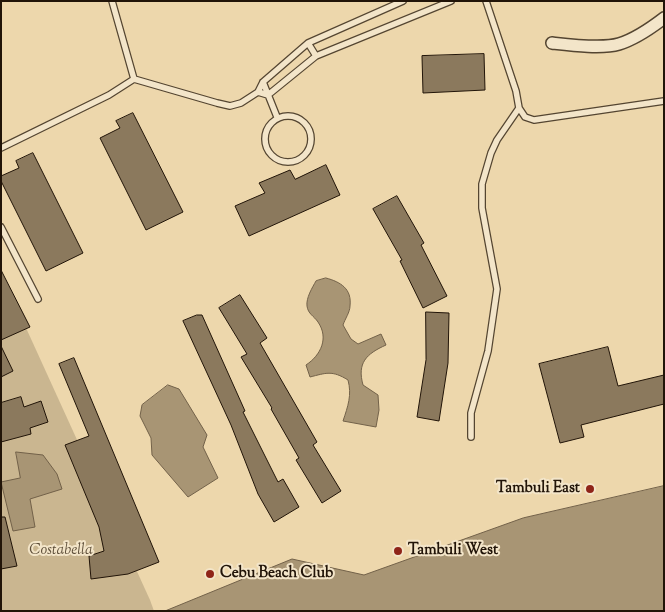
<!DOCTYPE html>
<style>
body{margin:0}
#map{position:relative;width:665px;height:612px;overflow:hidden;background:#edd7ac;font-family:"Sorts Mill Goudy",serif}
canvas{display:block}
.frame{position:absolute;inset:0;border:2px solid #211408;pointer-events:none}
</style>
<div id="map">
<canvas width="665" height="612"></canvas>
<div class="frame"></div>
</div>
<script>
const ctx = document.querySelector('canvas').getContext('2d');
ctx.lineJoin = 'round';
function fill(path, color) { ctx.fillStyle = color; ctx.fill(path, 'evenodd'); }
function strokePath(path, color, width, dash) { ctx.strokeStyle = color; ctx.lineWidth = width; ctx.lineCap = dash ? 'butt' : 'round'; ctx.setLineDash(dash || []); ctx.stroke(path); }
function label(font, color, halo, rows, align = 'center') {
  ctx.font = font + ' "Sorts Mill Goudy",serif'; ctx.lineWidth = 4; ctx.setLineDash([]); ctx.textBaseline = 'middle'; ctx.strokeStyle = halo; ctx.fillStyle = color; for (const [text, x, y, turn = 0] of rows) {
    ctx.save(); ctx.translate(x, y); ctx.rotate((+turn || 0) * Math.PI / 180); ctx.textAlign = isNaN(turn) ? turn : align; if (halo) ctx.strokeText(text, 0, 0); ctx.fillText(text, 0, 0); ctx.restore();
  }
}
const green = new Path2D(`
 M 1,273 L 150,600 L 154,611 L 1,611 Z`);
const water = new Path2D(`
 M 326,278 C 341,282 352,289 350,306 C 350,312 345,319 343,325 L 351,339 L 358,344 L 381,334 L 386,345 C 366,354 357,363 363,385 L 378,395 L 379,410 L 376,427 L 343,421 C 348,406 352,395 348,380 C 332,370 326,373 310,377 L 306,365 C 321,355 329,338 318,322 C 314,316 308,314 307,306 C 306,298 312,288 316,281 Z
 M 168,385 L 179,389 L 207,435 L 203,447 L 218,478 L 188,497 L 152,455 L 151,438 L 140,416 L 142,405 Z
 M 16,452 L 43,455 L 57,474 L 62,489 L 30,499 L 35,527 L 13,531 L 1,482 L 20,478 Z
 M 664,486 L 664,611 L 165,611 L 292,559 L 364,575 L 523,518 Z`);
const building = new Path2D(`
 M 484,54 L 485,90 L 423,93 L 422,56 Z
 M 133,113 L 183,212 L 146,230 L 100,138 L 120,128 L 116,121 Z
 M 33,153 L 83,253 L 46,271 L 1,181 L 1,176 L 19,168 L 16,161 Z
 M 326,165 L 340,195 L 249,236 L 235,206 L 265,193 L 259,183 L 290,170 L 295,179 Z
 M 397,196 L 424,243 L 421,245 L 447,296 L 423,308 L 400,261 L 402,260 L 373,209 Z
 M 1,270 L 30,327 L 1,340 Z
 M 240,295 L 267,338 L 260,343 L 317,442 L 313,445 L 341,491 L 322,503 L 296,460 L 299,458 L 271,409 L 272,408 L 241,357 L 247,354 L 219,308 Z
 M 426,312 L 449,313 L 448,363 L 439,421 L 417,417 L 426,360 Z
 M 197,315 L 202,315 L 245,411 L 243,412 L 278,482 L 283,479 L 299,507 L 274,522 L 258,494 L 231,425 L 183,321 Z
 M 1,346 L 13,371 L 1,377 Z
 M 608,347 L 618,386 L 664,375 L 664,404 L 581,425 L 584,437 L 560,443 L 539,364 Z
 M 74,358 L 159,562 L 128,574 L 91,579 L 89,556 L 104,551 L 99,527 L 65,445 L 89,436 L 59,364 Z
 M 21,397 L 24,407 L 41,401 L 48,422 L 30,428 L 31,434 L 1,442 L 1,403 Z
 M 1,517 L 5,517 L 17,566 L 1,569 Z`);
const service = new Path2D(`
 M 112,1 L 134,79
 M 486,1 L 516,91 L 519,108 L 525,117 L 534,120 L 664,101
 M 308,43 L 316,56
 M 263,82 L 277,117
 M 258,92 L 268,95 L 316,56 L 451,1
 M265 139a23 23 0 1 1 46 0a23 23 0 1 1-46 0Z
 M 1,148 L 109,95 L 134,79 L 217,103 L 230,106 L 241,103 L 258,92 L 263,82 L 308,43 L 403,1
 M 1,227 L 38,299
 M 471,437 L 471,413 L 488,351 L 497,289 L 482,208 L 482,184 L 491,153 L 497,140 L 519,108`);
const minor = new Path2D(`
 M 552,43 C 570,45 602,49 619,44 C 635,39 651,28 664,18`);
const markers = [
 [590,489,5,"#8f2418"],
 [398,551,5,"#8f2418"],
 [210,574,5,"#8f2418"]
];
const poiNames = [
 ["Tambuli East",580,489,"right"],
 ["Tambuli West",408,551],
 ["Cebu Beach Club",220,574]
];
const parkNames = [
 ["Costabella",61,551]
];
fill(green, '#cab690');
fill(water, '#a89574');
strokePath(water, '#726149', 1);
fill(building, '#8b795d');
strokePath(building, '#211408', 1);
strokePath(service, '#544531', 8);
strokePath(minor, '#544531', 14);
strokePath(service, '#f3e5c9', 5.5);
strokePath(minor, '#f3e5c9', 11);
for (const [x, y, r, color] of markers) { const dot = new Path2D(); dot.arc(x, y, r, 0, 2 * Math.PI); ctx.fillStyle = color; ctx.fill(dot); strokePath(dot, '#f3e5c9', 2); }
label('bold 15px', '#211408', '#f3e5c9', poiNames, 'left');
label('italic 15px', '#5c4d38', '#f3e5c9', parkNames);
</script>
